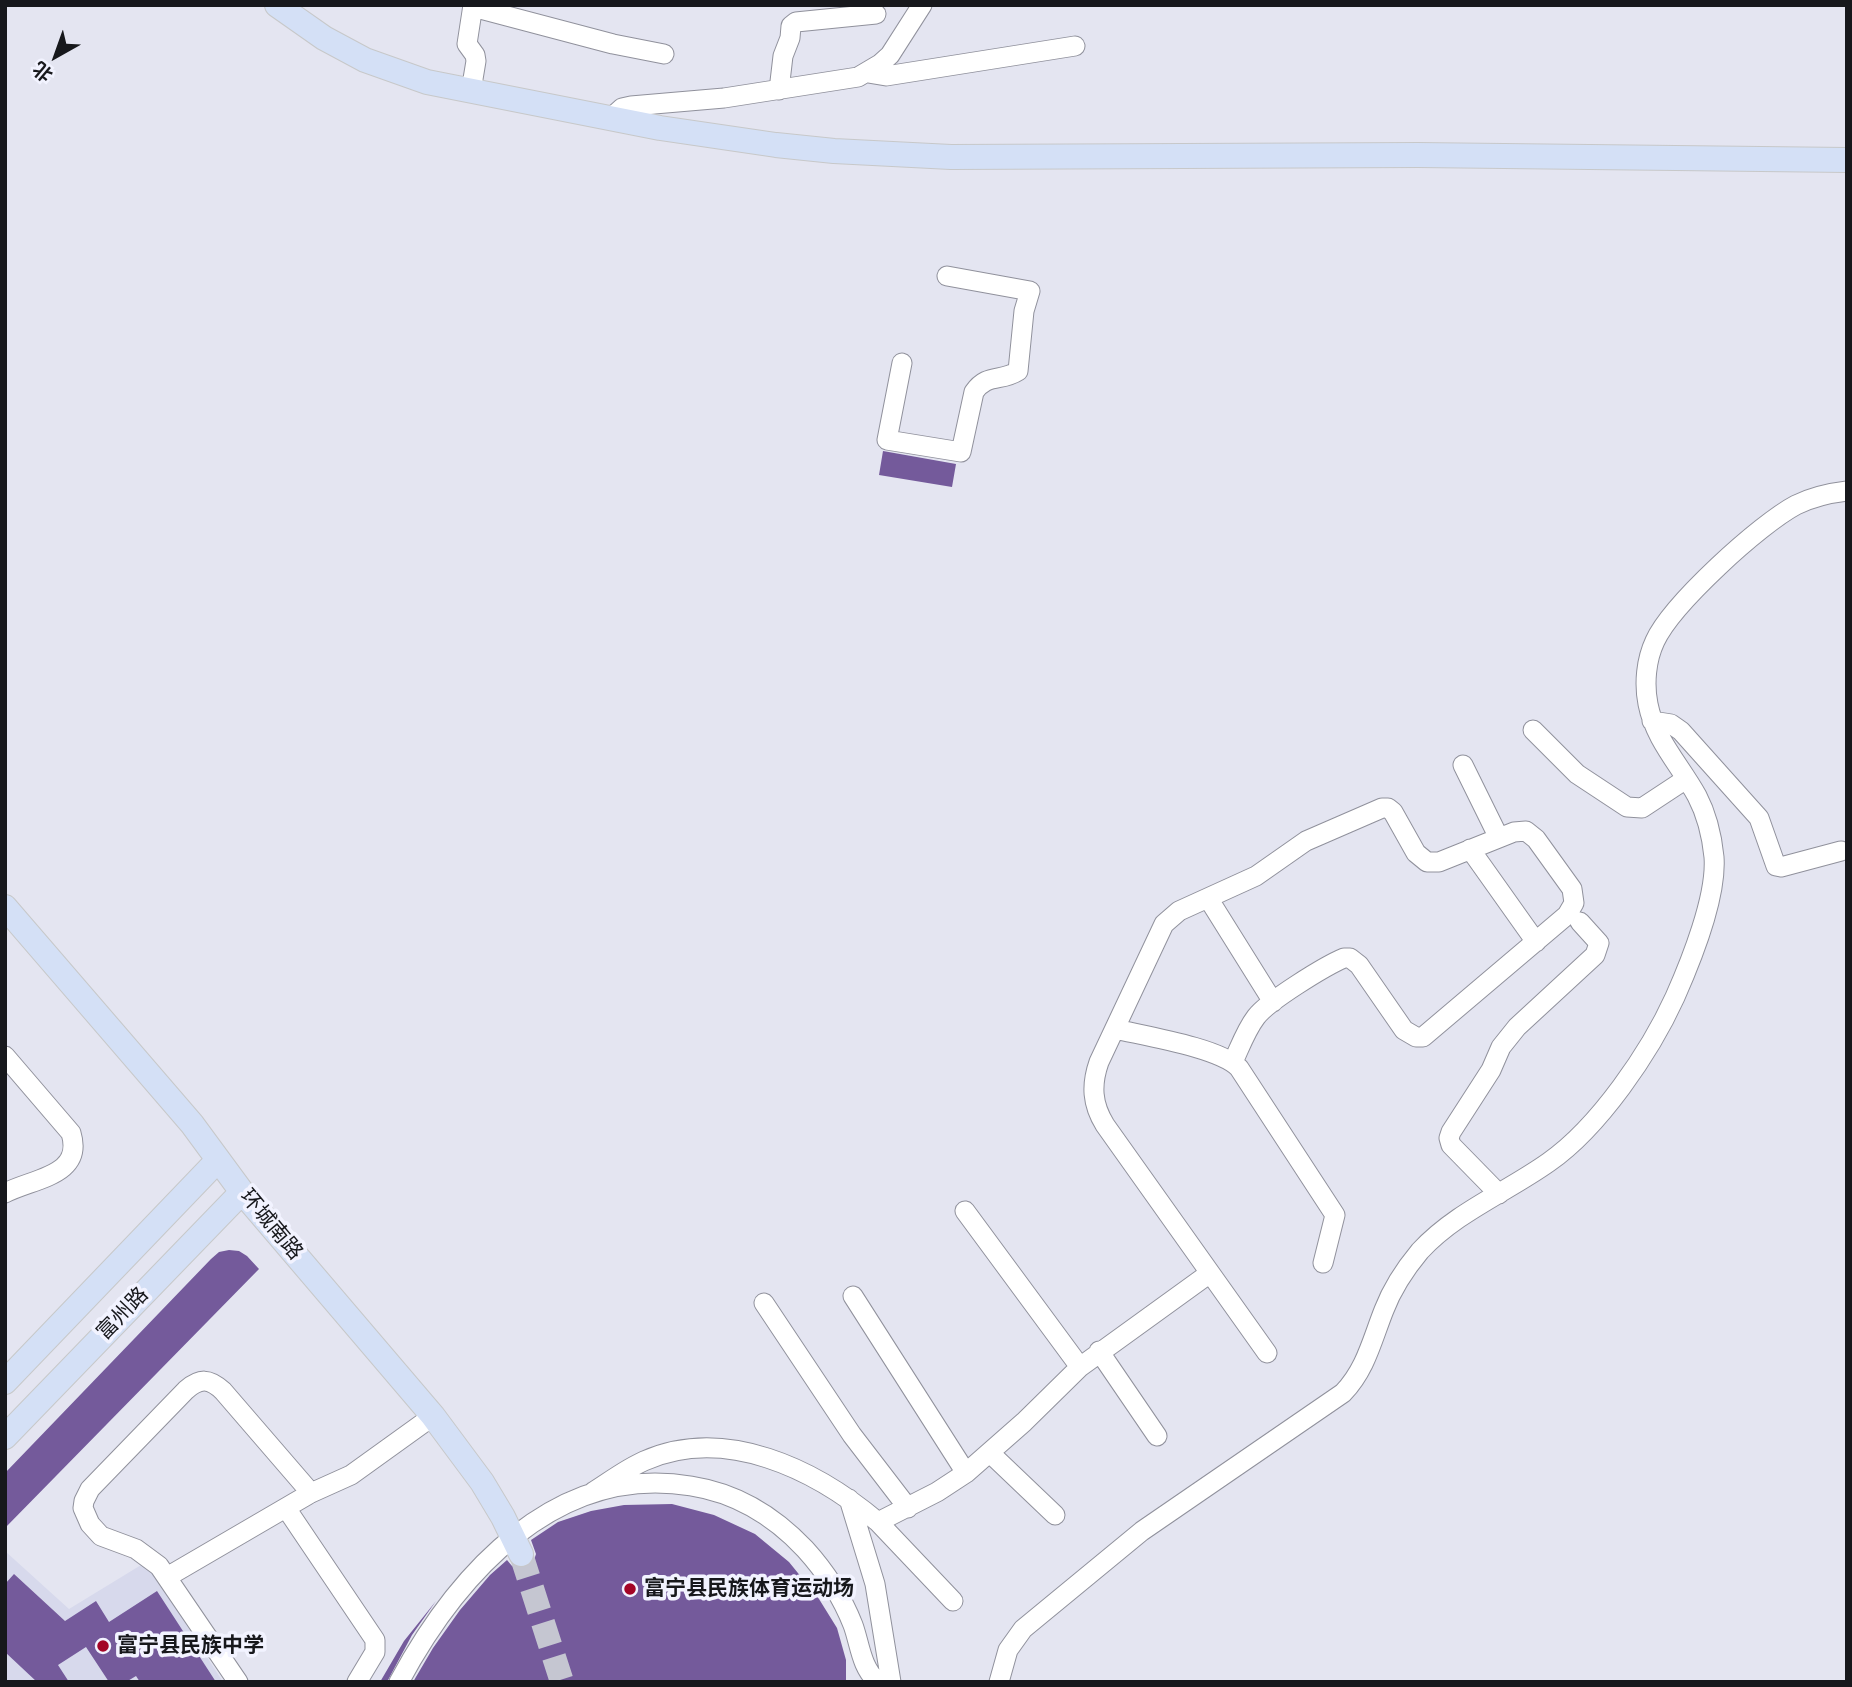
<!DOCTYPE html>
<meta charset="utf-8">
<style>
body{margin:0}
#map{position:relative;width:1852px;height:1687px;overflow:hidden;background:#e4e5f1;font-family:Manrope,"Noto Sans SC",sans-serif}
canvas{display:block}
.frame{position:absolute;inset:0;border:7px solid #17181c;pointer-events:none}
.north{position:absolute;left:21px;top:21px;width:70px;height:70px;-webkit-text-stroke:5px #f2f3ff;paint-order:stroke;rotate:220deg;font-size:19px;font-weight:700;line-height:28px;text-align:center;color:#17181c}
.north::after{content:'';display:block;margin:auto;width:24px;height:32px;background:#17181c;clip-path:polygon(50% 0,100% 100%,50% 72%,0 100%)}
</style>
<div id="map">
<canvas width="1852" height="1687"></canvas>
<div class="frame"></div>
<div class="north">北</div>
</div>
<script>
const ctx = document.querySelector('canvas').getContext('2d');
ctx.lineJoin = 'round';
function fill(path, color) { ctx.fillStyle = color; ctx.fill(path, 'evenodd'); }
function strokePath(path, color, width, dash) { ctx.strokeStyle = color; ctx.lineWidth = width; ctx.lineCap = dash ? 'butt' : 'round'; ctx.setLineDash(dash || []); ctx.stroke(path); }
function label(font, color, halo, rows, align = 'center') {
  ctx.font = font + ' Manrope,"Noto Sans SC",sans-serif'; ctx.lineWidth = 7; ctx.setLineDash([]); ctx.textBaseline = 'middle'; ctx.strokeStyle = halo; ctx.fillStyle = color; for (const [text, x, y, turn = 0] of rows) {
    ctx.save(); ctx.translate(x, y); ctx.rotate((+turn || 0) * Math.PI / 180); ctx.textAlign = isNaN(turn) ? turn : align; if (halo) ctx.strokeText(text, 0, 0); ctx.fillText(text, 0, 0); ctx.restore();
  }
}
const built = new Path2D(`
 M 5,1551 L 69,1609 L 146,1562 L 223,1682 L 5,1682 Z`);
const building = new Path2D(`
 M 883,451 L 956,464 L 952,487 L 879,475 Z
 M 229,1250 L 239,1251 L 247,1256 L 259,1269 L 5,1528 L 5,1473 L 211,1259 L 219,1252 Z
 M 672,1504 L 714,1515 L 755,1534 L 789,1562 L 819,1599 L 837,1628 L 846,1660 L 846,1682 L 413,1682 L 433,1648 L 460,1610 L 490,1575 L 507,1560 L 512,1566 L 519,1569 L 527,1568 L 533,1563 L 536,1554 L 531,1540 L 558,1522 L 591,1511 L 624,1505 Z
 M 14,1574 L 65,1621 L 96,1601 L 109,1622 L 157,1591 L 216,1682 L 140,1682 L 136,1676 L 126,1682 L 109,1682 L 86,1647 L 58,1665 L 69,1682 L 37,1682 L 5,1652 L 5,1584 Z
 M 436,1601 L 412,1635 L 387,1682 L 380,1682 L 404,1641 Z`);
const majorTunnel = new Path2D(`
 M 521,1554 L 562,1682`);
const minor = new Path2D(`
 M 473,7 L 613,44 L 664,54
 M 868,73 L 886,76 L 1075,46
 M 779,90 L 783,56 L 790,38 L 791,26 L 796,22 L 876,14
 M 471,91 L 476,61 L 475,55 L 467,44 L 473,5
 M 611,118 L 622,108 L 631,106 L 724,98 L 858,77 L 880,64 L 890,55 L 922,5
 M 902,363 L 887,440 L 961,452 L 974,392 C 987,373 1001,382 1018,371 L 1024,311 L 1030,291 L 947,276
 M 1652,721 L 1671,724 L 1681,731 L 1759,818 L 1776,866 L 1781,867 L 1841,851
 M 1533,730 L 1577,774 L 1627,807 L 1642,808 L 1686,779
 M 1463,765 L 1499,838
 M 1470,849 L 1536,942
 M 1208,898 L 1273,1002
 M 1115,1029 C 1145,1036 1220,1048 1239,1068 L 1335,1215 L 1323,1263
 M 5,1056 L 71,1133 C 84,1176 34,1178 5,1193
 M 1233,1062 C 1240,1047 1246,1030 1256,1017 C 1268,1001 1325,966 1344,958 L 1350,958 L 1359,965 L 1404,1030 L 1416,1037 L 1423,1037 L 1567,915 L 1574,903 L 1572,889 L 1536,839 L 1526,831 L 1514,832 L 1439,862 L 1427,862 L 1416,853 L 1393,812 L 1388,808 L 1382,808 L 1306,841 L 1256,876 L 1179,911 L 1164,924 L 1099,1062 C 1091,1085 1092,1104 1105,1125 L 1267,1353
 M 1499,1194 L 1451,1145 L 1449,1138 L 1451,1132 L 1491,1070 L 1501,1047 L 1517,1027 L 1595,955 L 1599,943 L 1580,922
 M 965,1211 L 1080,1367
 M 853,1296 L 966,1473
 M 764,1303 L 852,1435 L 908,1508
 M 1099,1351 L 1157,1436
 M 990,1453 L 1055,1515
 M 593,1492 C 609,1482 626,1469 644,1461 C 725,1425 815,1469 878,1522 L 937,1492 L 966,1473 L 1024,1422 L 1080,1367 L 1210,1273
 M 849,1499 L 875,1584 L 891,1682
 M 286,1508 L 375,1640 L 375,1652 L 357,1682
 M 878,1522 L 953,1601
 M 167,1577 L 311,1493 L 351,1475 L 433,1416
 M 238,1682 L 159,1566 L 136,1549 L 101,1536 L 90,1524 L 83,1508 L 84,1501 L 90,1489 L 186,1390 C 200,1378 209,1378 223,1391 L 311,1493
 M 399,1682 C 457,1574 556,1463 691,1486 C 736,1493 774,1516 805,1549 C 825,1571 842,1597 853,1625 C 860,1644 861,1668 878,1682
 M 999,1682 L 1008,1650 L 1023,1629 L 1142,1531 L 1343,1393 C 1366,1369 1372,1340 1384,1310 C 1392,1289 1405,1269 1420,1251 C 1456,1212 1507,1192 1549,1162 C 1599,1127 1650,1052 1675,997 C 1691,961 1717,896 1714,857 C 1712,837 1707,815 1697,796 C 1680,765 1655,740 1648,704 C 1644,684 1646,660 1655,641 C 1672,604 1760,524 1796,505 C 1812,497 1830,493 1847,491`);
const major = new Path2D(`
 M 277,5 L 324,38 L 365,60 L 427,82 L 660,128 L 776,145 L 834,151 L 951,157 L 1418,155 L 1847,160
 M 5,907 L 192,1124 L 242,1192 L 433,1416 L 482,1482 L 503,1517 L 521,1554
 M 5,1382 L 218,1160
 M 5,1437 L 242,1192`);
const markers = [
 [630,1589,7,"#a30526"],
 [103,1646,7,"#a30526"]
];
const streetNames = [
 ["环城南路",271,1225,50],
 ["富州路",123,1314,-46]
];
const poiNames = [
 ["富宁县民族体育运动场",644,1589],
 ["富宁县民族中学",117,1646]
];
fill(built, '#d7d9ec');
fill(building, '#745a9b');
strokePath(majorTunnel, '#c5c6d1', 24, [24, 12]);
strokePath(minor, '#90919c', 21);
strokePath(major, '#c7c8c9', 26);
strokePath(minor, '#fff', 19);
strokePath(major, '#d4e0f6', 24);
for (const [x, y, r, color] of markers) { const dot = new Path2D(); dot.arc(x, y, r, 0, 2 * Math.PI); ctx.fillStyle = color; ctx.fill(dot); strokePath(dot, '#f2f3ff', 2.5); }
label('21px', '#17181c', '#f2f3ff', streetNames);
label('bold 21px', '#17181c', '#f2f3ff', poiNames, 'left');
</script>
